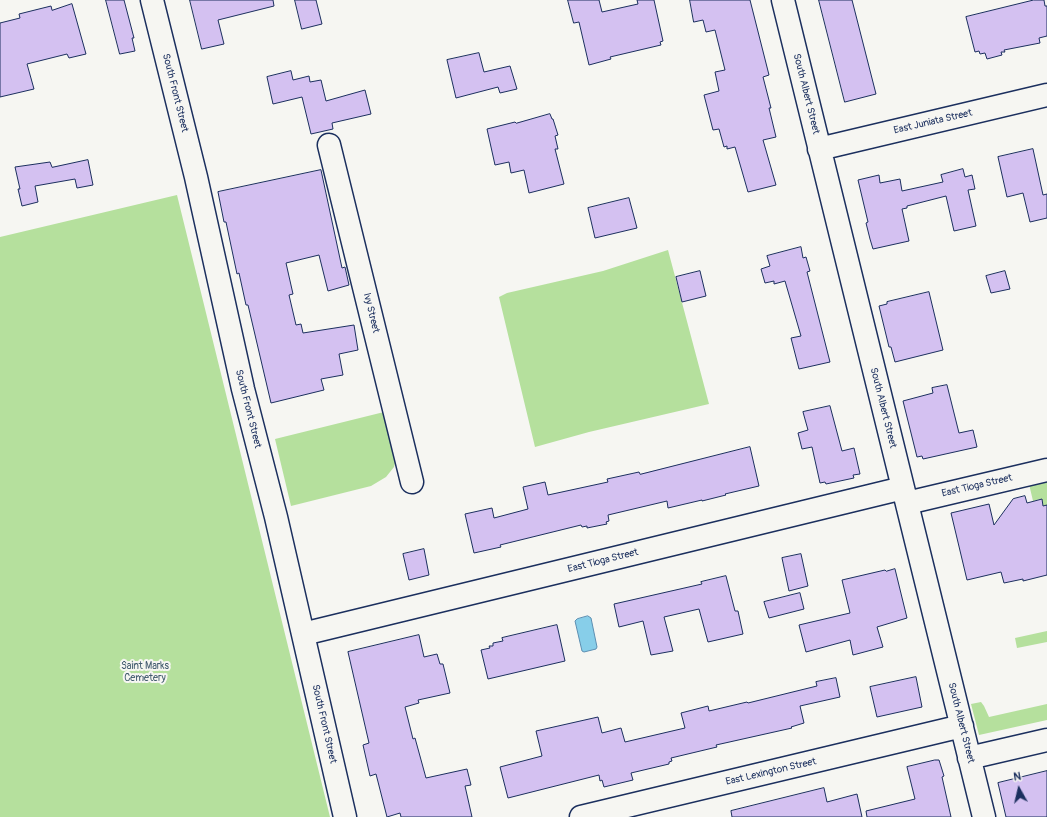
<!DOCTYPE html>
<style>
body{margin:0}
#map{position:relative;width:1047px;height:817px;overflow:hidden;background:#f6f6f2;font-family:Pangolin,sans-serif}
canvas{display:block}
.north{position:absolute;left:999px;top:769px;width:40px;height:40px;-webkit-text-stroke:3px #f6f6f2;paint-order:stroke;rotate:352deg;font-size:11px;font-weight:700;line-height:16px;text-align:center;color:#1b2f5e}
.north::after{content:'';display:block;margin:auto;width:14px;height:18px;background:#1b2f5e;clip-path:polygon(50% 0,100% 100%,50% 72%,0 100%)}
</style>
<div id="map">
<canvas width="1047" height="817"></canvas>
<div class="north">N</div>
</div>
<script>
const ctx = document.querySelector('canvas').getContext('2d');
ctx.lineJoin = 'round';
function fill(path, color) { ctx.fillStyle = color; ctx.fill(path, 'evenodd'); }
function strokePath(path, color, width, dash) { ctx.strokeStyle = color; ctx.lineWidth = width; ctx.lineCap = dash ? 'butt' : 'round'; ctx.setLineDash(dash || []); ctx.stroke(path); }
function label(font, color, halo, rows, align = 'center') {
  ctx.font = font + ' Pangolin,sans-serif'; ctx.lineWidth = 4; ctx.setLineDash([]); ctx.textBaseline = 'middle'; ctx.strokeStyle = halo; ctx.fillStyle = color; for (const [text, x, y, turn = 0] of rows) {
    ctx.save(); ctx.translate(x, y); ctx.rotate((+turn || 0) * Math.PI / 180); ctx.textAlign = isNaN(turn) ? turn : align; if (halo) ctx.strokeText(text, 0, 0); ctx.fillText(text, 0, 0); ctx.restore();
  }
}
const green = new Path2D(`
 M 177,195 L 330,817 L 0,817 L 0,237 Z
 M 668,250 L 709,404 L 589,432 L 535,447 L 499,297 L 507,293 L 603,271 Z
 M 384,412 L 396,459 L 394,467 L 386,477 L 371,486 L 291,506 L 275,439 Z
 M 1047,480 L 1047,505 L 1043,506 L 1041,499 L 1033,501 L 1029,484 Z
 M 1047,631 L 1047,642 L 1017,648 L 1015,638 Z
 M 981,702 L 984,706 L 989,717 L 1047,704 L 1047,720 L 979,735 L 971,704 Z`);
const water = new Path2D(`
 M 588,616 L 591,618 L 597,647 L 596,649 L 584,652 L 582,651 L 575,621 L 577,619 Z`);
const building = new Path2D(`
 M 106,0 L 124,0 L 134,38 L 132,38 L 135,51 L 120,54 Z
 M 190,0 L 273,0 L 274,6 L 218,20 L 224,44 L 202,49 Z
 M 295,0 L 316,0 L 322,24 L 302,29 Z
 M 568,0 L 599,0 L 602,12 L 638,4 L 637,0 L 654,0 L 663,41 L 660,42 L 661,45 L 610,57 L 611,59 L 589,65 L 579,22 L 574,23 Z
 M 690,0 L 750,0 L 769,75 L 763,77 L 771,108 L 769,108 L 776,137 L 763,140 L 776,185 L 748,192 L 735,147 L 727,149 L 727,146 L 724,147 L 719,129 L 713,130 L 704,95 L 719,91 L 715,72 L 725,70 L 715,30 L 706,32 L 703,20 L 694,22 Z
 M 819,0 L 852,0 L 876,94 L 845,102 Z
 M 1034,0 L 1044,0 L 1045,6 L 1047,6 L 1047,36 L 1039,38 L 1040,43 L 1004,50 L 1005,52 L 1001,52 L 1002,55 L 987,59 L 985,53 L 980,54 L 979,51 L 975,52 L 966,17 Z
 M 72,4 L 86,54 L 69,58 L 67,54 L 27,64 L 34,89 L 0,97 L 0,23 L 20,18 L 19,14 L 51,6 L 52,10 Z
 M 479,53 L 484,72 L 510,66 L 517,89 L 500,93 L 498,87 L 456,98 L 447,60 Z
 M 291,71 L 293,80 L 309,76 L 310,82 L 321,80 L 326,101 L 365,90 L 371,114 L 332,123 L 333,129 L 311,134 L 302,97 L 273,104 L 267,77 Z
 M 550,114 L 552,119 L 553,119 L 558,135 L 555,136 L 558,149 L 555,149 L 564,184 L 529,193 L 524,170 L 511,173 L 509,162 L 495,165 L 487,129 L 515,122 L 516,123 Z
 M 1033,149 L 1043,195 L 1047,194 L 1047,218 L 1030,222 L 1023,193 L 1007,197 L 998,157 Z
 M 88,160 L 93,185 L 77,188 L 75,179 L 35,186 L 38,202 L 22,206 L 18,189 L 20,189 L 15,167 L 50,162 L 52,167 Z
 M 963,169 L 965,177 L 972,175 L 975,189 L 968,190 L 976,226 L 954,231 L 946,196 L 907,206 L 907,208 L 902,209 L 909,241 L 873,249 L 870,239 L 866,223 L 868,222 L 858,180 L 879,175 L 880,183 L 900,179 L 902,191 L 943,182 L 941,175 Z
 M 321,170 L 342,268 L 345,267 L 349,285 L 328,291 L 319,255 L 286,263 L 293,294 L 289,295 L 296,325 L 301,324 L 303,333 L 354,325 L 358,350 L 339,354 L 343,375 L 321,379 L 324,390 L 271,403 L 248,305 L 246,305 L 239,273 L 237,274 L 226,222 L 224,222 L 218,192 Z
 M 629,198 L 637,228 L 595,238 L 588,208 Z
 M 801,247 L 803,258 L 806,257 L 810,271 L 807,272 L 830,362 L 799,369 L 791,338 L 801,336 L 785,281 L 774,284 L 774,281 L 765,283 L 761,269 L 770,266 L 767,256 Z
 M 700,271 L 706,296 L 682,302 L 676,277 Z
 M 1005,271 L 1010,289 L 991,293 L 986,276 Z
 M 929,292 L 943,350 L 895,362 L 891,347 L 889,347 L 879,306 L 887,304 L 887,302 Z
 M 947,385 L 959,433 L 973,430 L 977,447 L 923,459 L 922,456 L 917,457 L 903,401 L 933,393 L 932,388 Z
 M 830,406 L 842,451 L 854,448 L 860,474 L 853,475 L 854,478 L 826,484 L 825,482 L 820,483 L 812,447 L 802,449 L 798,433 L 808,430 L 803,412 Z
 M 750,447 L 759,486 L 725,494 L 726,495 L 702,501 L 702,500 L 668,508 L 667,501 L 608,515 L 609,521 L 606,522 L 607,524 L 587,528 L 587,526 L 582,527 L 581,525 L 500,545 L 501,547 L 474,553 L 465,514 L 492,508 L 494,518 L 528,509 L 523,487 L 545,482 L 548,495 L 608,482 L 607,479 L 639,472 L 640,474 Z
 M 1025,496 L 1027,503 L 1042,499 L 1043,506 L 1047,505 L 1047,575 L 1023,581 L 1023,579 L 1004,583 L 1001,572 L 967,580 L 951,513 L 989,504 L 994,525 L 1013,499 Z
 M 424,549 L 429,575 L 409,580 L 403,554 Z
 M 801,554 L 808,586 L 789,591 L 782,558 Z
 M 895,569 L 907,618 L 877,627 L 883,647 L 853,655 L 850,640 L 806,652 L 799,625 L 850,613 L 842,580 L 885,570 L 886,571 Z
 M 726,576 L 735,611 L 738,611 L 743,634 L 708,642 L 699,609 L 664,617 L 673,651 L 651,655 L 643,621 L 619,627 L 614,604 L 702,584 L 701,582 Z
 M 800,593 L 804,609 L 769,618 L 764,602 Z
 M 557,625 L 565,661 L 488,679 L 481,650 L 490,648 L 489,646 L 493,646 L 493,643 L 503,641 L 502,638 Z
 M 419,635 L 424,657 L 437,654 L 440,664 L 443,664 L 450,693 L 418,700 L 419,703 L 405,707 L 413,739 L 415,738 L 426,778 L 467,769 L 471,785 L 465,786 L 472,817 L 401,817 L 400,813 L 387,817 L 376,774 L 370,776 L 363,745 L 369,743 L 348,652 Z
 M 916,677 L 922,707 L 877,717 L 870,687 Z
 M 836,678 L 840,697 L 800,706 L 804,723 L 791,727 L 792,728 L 716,745 L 717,747 L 671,758 L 672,761 L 669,762 L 669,764 L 631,773 L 633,780 L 604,787 L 602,780 L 600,781 L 599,775 L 508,798 L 500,767 L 542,756 L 536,731 L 598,717 L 602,733 L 621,728 L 625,742 L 685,728 L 681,713 L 708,706 L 709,711 L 747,702 L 748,703 L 817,686 L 816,682 Z
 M 935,760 L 939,760 L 944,776 L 942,777 L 951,817 L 867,817 L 866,811 L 915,799 L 907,767 Z
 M 1047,771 L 1047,817 L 1006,817 L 998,783 Z
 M 824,788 L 827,802 L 857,794 L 862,817 L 732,817 L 731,811 Z`);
const minor = new Path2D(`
 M 152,0 L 196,177 L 243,389 L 276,517 L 345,817
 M 783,0 L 984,817
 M 329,145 L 412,482
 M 819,149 L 1047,95
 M 907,503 L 1047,470
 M 303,634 L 903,488
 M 969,758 L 1047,740
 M 581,817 L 962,726`);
const streetNames = [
 ["South Front Street",175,93,76],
 ["South Albert Street",806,94,76],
 ["East Juniata Street",933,122,-13],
 ["Ivy Street",371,313,76],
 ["South Albert Street",883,408,76],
 ["South Front Street",248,409,76],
 ["East Tioga Street",977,486,-13],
 ["East Tioga Street",603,561,-14],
 ["South Albert Street",961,723,76],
 ["South Front Street",324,724,77],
 ["East Lexington Street",771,772,-13]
];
const parkNames = [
 ["Saint Marks",145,666],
 ["Cemetery",145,678]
];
fill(green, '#b5e09d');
fill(water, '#87cee9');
strokePath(water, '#5c8eb1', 1);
fill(building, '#d4c1f1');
strokePath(building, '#1b2f5e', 1);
strokePath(minor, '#1b2f5e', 25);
strokePath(minor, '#f6f6f2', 22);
label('10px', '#1b2f5e', '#f6f6f2', streetNames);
label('10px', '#425b6e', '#f6f6f2', parkNames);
</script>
